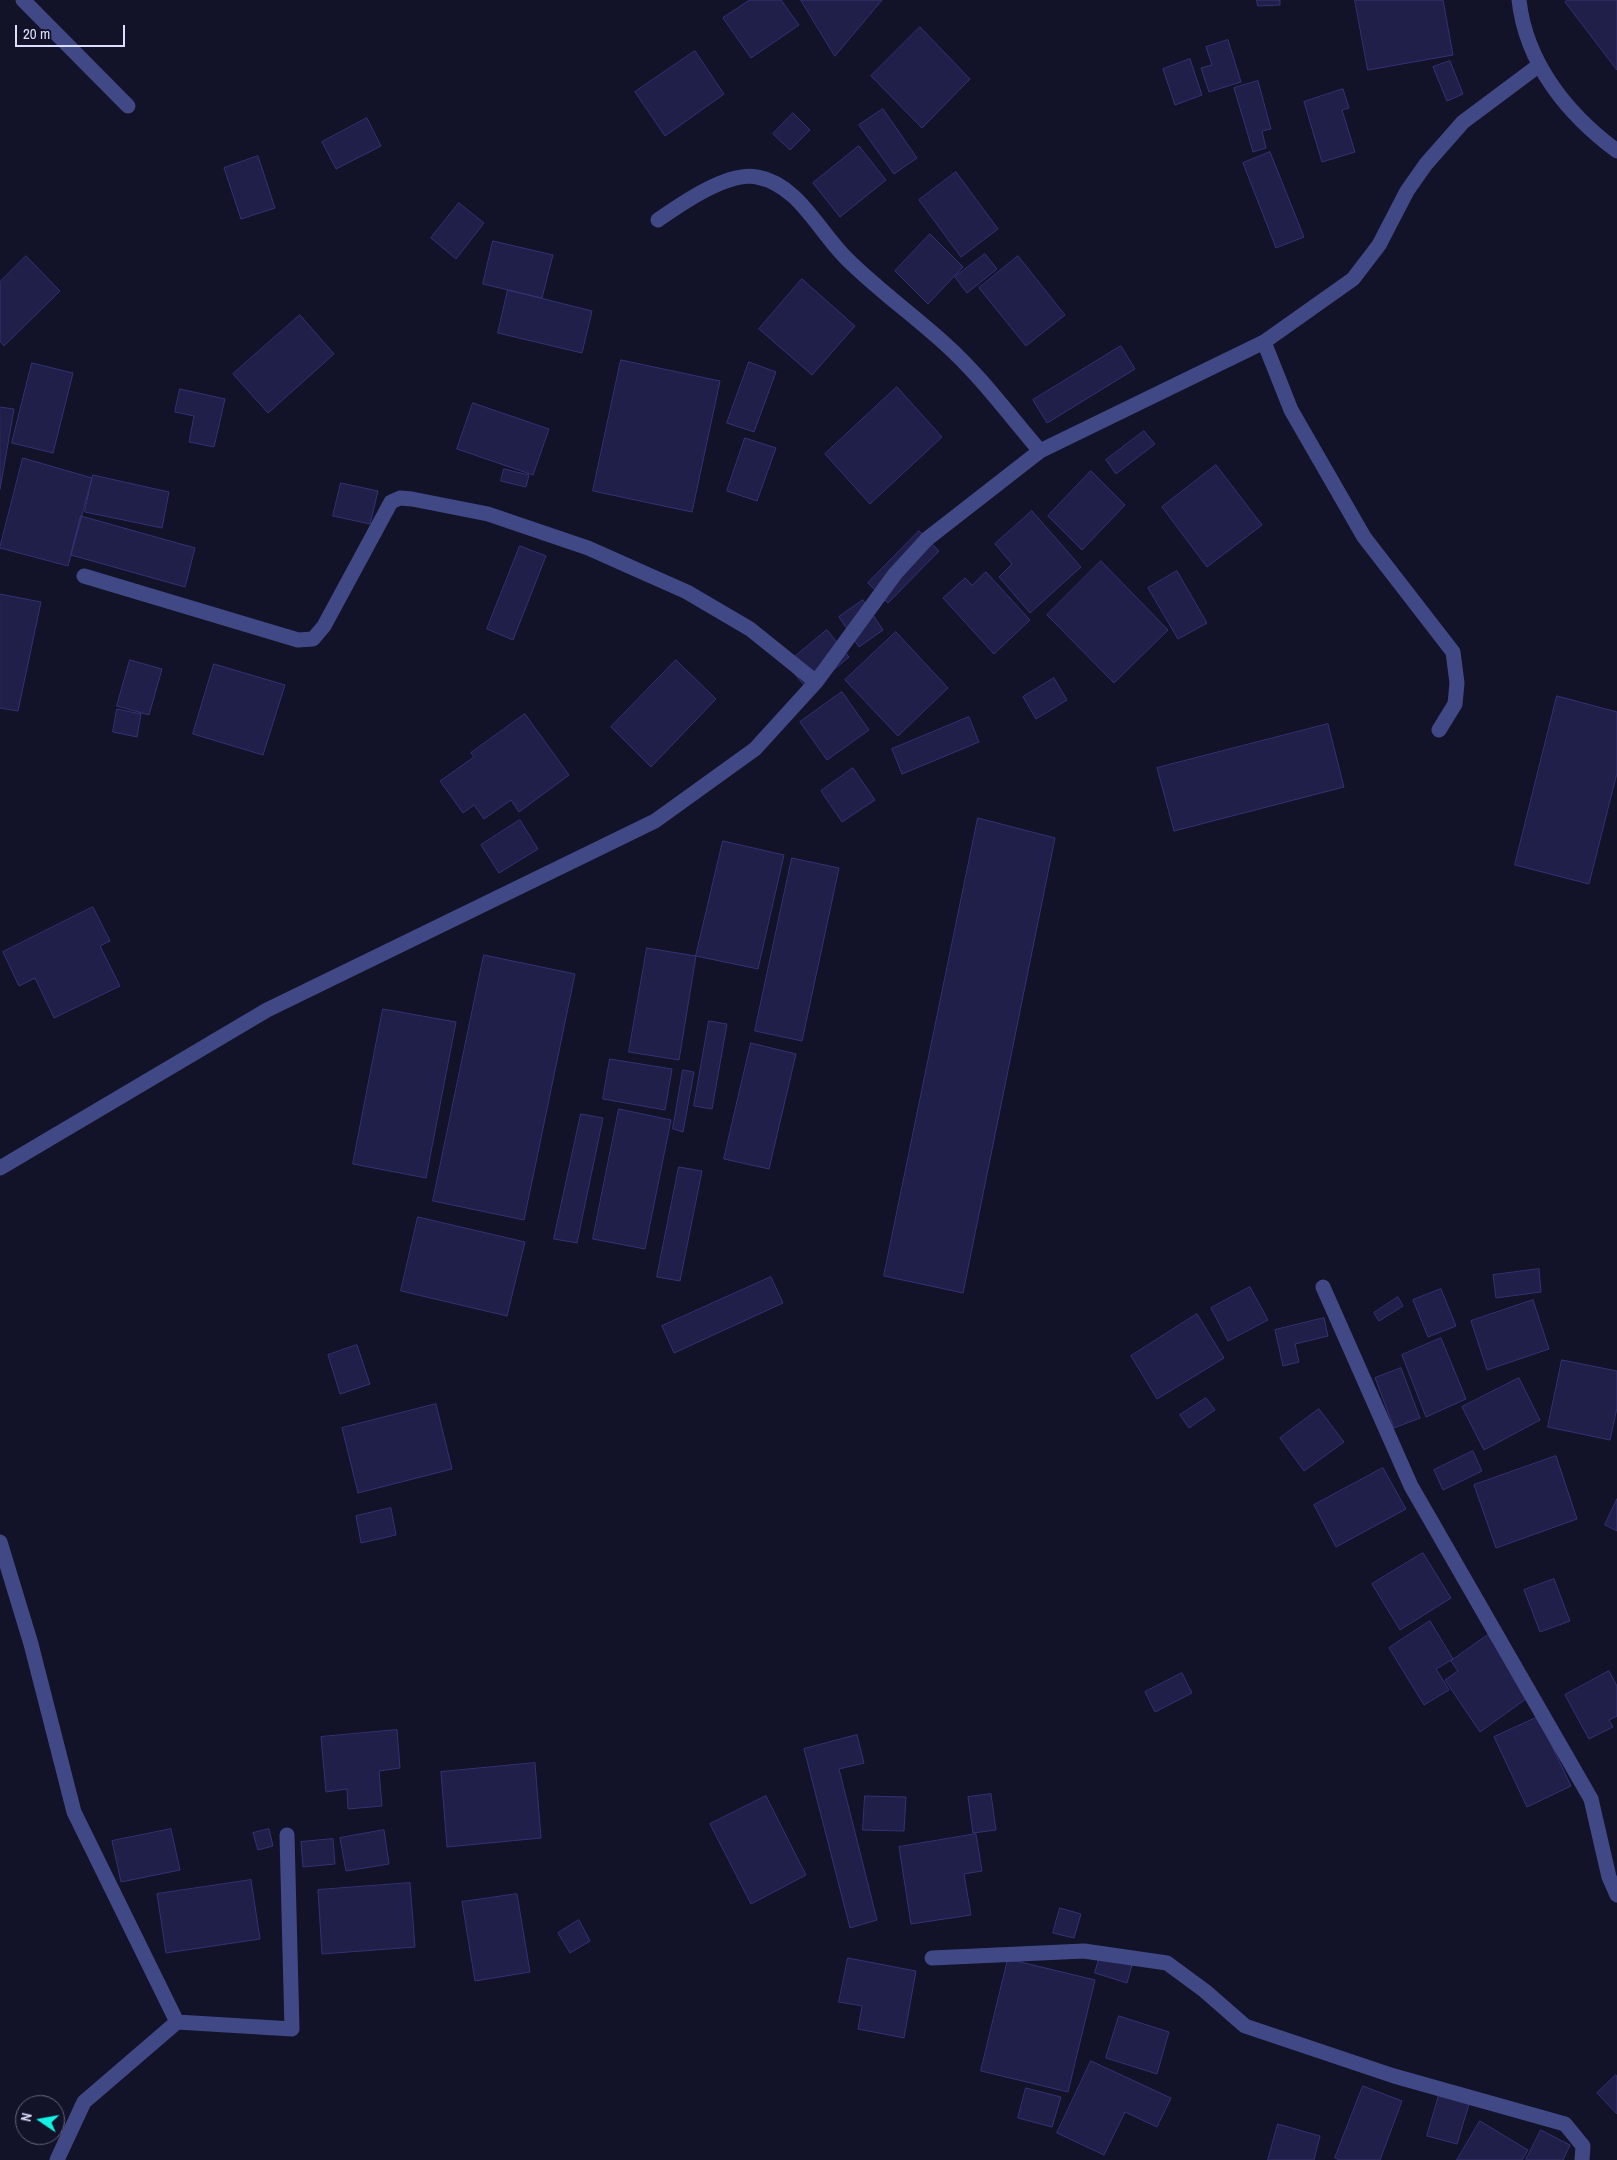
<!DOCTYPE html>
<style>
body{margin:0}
#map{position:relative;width:1617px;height:2160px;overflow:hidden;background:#121229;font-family:"Archivo Narrow",sans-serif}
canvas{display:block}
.north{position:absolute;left:15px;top:2095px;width:50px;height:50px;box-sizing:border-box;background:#121229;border:1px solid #63647e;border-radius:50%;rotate:282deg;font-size:14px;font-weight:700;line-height:20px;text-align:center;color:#dcdefd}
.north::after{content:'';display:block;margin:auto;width:18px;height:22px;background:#12f3e3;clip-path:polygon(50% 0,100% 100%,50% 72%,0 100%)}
.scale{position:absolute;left:15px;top:25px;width:110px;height:22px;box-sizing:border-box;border:2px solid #dcdefd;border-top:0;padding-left:6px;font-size:15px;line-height:18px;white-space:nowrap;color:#dcdefd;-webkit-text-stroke:4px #121229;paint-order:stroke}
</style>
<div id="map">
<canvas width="1617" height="2160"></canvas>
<div class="north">N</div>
<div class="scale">20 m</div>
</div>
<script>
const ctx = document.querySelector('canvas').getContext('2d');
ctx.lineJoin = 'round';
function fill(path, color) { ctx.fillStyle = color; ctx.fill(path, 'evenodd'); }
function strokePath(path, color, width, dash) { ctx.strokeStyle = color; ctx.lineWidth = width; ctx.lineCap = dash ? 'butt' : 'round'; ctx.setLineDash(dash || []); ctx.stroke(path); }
const building = new Path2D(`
 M 750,0 L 781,0 L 799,25 L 751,58 L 723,18 Z
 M 801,0 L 882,0 L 835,56 Z
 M 1257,0 L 1280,0 L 1280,5 L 1258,6 Z
 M 1355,0 L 1443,0 L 1453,55 L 1368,70 Z
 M 1568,0 L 1617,0 L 1617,70 L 1565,2 Z
 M 920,27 L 970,79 L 922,128 L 871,76 Z
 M 1228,40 L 1241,82 L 1209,92 L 1201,68 L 1212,65 L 1206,47 Z
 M 695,51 L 724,94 L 665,136 L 635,92 Z
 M 1190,59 L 1202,95 L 1175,105 L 1163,69 Z
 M 1450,61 L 1463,94 L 1447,101 L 1433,67 Z
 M 1258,81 L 1271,129 L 1262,131 L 1266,148 L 1253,152 L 1234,88 Z
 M 1343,89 L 1349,108 L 1342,110 L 1355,152 L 1322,162 L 1304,102 Z
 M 883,109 L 917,158 L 894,174 L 859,125 Z
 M 793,113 L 810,130 L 790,150 L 773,134 Z
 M 367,118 L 381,146 L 336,169 L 322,142 Z
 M 859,146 L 886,180 L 840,217 L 813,183 Z
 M 1270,152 L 1304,237 L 1276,248 L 1243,163 Z
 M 258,156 L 275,208 L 241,219 L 224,168 Z
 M 956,172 L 998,229 L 961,257 L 919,200 Z
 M 459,203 L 484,223 L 456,259 L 431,238 Z
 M 930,234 L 963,267 L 928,304 L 895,271 Z
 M 493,241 L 553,255 L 542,298 L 483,284 Z
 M 985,254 L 997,269 L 967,293 L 955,277 Z
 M 26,256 L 60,291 L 4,346 L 0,341 L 0,282 Z
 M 1018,256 L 1065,315 L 1026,346 L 979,288 Z
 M 802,279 L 855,326 L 812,375 L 759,329 Z
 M 508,290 L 592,311 L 582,353 L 498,333 Z
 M 300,315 L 334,354 L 268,413 L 233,374 Z
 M 1121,346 L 1135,369 L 1047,423 L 1033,400 Z
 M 621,360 L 720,381 L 692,512 L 593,491 Z
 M 749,362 L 776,372 L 754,432 L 727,423 Z
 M 32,363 L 73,373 L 53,453 L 12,443 Z
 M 897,387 L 942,437 L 870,504 L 825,454 Z
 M 180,389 L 225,399 L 214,447 L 189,442 L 194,416 L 175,412 Z
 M 473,403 L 549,429 L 533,475 L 457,449 Z
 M 0,407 L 14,409 L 0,489 Z
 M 1144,431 L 1155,444 L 1116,474 L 1106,460 Z
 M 745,438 L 776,448 L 757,501 L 727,491 Z
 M 23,458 L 92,478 L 68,566 L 0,548 Z
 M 1216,465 L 1262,525 L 1207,567 L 1162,507 Z
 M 504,469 L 529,475 L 526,487 L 501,481 Z
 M 1091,471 L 1125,505 L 1082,550 L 1048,516 Z
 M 93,475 L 169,492 L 162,528 L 85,512 Z
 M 341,483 L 378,491 L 370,524 L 333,516 Z
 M 1032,511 L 1081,567 L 1030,613 L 999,577 L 1012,564 L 995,544 Z
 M 81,516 L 195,548 L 185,587 L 71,555 Z
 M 919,531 L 939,551 L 888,603 L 868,583 Z
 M 520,546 L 546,556 L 513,640 L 487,629 Z
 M 1101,561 L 1168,630 L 1114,683 L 1047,615 Z
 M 1177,571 L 1207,623 L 1178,639 L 1148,588 Z
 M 986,572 L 1030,620 L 994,654 L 943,598 L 965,578 L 972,585 Z
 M 0,594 L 41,602 L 18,711 L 0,708 Z
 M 863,600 L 883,630 L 859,647 L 839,617 Z
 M 827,630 L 849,657 L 809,691 L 786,664 Z
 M 896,632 L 948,688 L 898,736 L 845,680 Z
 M 130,660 L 162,669 L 149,715 L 117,706 Z
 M 676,660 L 716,699 L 651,767 L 611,727 Z
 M 214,664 L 285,685 L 263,755 L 193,734 Z
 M 1054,678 L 1067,700 L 1036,719 L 1023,697 Z
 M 842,692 L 869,730 L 827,760 L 800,722 Z
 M 1557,696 L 1617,712 L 1617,773 L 1589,884 L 1515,865 Z
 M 117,709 L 141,714 L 137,737 L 113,732 Z
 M 525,714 L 569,775 L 519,812 L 511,800 L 484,819 L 474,805 L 463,813 L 440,781 L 474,757 L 471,753 Z
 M 969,717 L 979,742 L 902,774 L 892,749 Z
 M 1328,724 L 1344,787 L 1174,831 L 1157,768 Z
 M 853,768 L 875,800 L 842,822 L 821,791 Z
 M 978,818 L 1055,838 L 963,1293 L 884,1276 Z
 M 520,820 L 538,849 L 499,873 L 481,845 Z
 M 723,841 L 784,855 L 758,969 L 696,956 Z
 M 792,858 L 839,868 L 802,1041 L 755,1031 Z
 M 93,907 L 110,941 L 100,946 L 120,986 L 54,1018 L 35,978 L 19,986 L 3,952 Z
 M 647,948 L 696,956 L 679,1060 L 629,1052 Z
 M 484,955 L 575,974 L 524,1220 L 433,1201 Z
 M 383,1009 L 456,1022 L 426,1178 L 353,1164 Z
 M 709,1021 L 727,1024 L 712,1109 L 694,1106 Z
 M 751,1043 L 796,1054 L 769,1169 L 724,1159 Z
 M 610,1059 L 672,1069 L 665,1110 L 603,1099 Z
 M 683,1070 L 694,1072 L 683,1132 L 673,1129 Z
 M 619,1109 L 671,1120 L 645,1249 L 593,1239 Z
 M 581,1114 L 603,1118 L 577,1243 L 554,1239 Z
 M 679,1167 L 702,1171 L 680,1281 L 657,1277 Z
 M 418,1217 L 525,1242 L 507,1316 L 401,1291 Z
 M 1539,1269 L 1541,1292 L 1496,1298 L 1493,1275 Z
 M 771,1277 L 783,1303 L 674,1353 L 662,1326 Z
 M 1250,1287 L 1268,1320 L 1228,1341 L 1211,1308 Z
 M 1441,1289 L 1456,1326 L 1428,1337 L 1413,1300 Z
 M 1398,1297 L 1403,1306 L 1379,1321 L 1374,1313 Z
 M 1533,1300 L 1549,1349 L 1487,1370 L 1471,1321 Z
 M 1197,1314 L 1224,1358 L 1157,1399 L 1131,1356 Z
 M 1324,1318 L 1328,1336 L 1295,1344 L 1299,1362 L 1283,1366 L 1275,1330 Z
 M 1441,1338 L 1466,1399 L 1426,1417 L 1402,1355 Z
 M 357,1345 L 370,1384 L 340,1394 L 328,1355 Z
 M 1562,1360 L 1617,1371 L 1617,1408 L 1610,1440 L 1548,1427 Z
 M 1401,1368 L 1420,1418 L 1394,1428 L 1375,1378 Z
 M 1519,1378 L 1540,1420 L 1484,1450 L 1462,1407 Z
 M 1206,1398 L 1215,1410 L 1189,1428 L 1180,1415 Z
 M 436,1404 L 452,1469 L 358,1493 L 342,1428 Z
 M 1319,1409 L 1344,1442 L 1304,1471 L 1280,1438 Z
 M 1473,1451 L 1482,1471 L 1443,1490 L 1434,1470 Z
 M 1556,1456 L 1577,1519 L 1496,1548 L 1474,1485 Z
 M 1383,1468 L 1406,1509 L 1336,1547 L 1314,1505 Z
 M 1617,1499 L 1617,1531 L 1605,1525 Z
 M 391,1508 L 396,1535 L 361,1543 L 356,1516 Z
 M 1423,1553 L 1451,1598 L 1400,1630 L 1372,1584 Z
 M 1554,1579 L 1570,1621 L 1540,1632 L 1524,1590 Z
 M 1430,1621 L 1453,1659 L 1436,1669 L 1449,1690 L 1424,1705 L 1389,1648 Z
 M 1488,1635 L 1530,1696 L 1480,1732 L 1445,1680 L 1458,1671 L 1451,1661 Z
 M 1609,1671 L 1617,1686 L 1617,1716 L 1609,1720 L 1613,1727 L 1589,1739 L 1565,1695 Z
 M 1182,1673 L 1192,1693 L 1155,1712 L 1145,1692 Z
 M 1538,1717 L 1571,1786 L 1527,1807 L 1494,1737 Z
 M 397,1730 L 400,1768 L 379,1771 L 382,1806 L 348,1809 L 347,1789 L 326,1792 L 321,1737 Z
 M 857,1735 L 864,1763 L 839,1769 L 877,1920 L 850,1928 L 804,1749 Z
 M 535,1763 L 541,1838 L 447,1847 L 441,1772 Z
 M 991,1794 L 996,1830 L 973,1833 L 968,1797 Z
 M 766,1796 L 806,1875 L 751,1904 L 710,1824 Z
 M 865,1796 L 906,1797 L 904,1831 L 863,1830 Z
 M 171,1829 L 180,1870 L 121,1882 L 112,1841 Z
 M 269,1829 L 273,1846 L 258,1850 L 253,1833 Z
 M 384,1830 L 389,1864 L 346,1871 L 340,1838 Z
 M 976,1834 L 982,1871 L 964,1874 L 971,1915 L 911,1924 L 899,1847 Z
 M 333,1839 L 335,1864 L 303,1867 L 301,1842 Z
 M 251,1880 L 260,1939 L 166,1953 L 157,1894 Z
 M 410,1883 L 415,1947 L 322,1954 L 318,1890 Z
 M 517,1894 L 530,1972 L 475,1981 L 462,1902 Z
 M 1060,1908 L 1081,1914 L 1074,1938 L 1053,1933 Z
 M 579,1920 L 590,1941 L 570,1953 L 558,1933 Z
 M 1101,1952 L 1133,1961 L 1127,1983 L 1095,1973 Z
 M 848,1958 L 916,1971 L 904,2038 L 858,2029 L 862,2006 L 839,2002 Z
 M 1008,1959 L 1095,1980 L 1068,2092 L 981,2071 Z
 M 1119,2016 L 1169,2032 L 1157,2074 L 1106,2058 Z
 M 1091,2061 L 1171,2098 L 1157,2127 L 1125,2112 L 1104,2155 L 1057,2133 Z
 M 1616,2075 L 1617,2077 L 1617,2114 L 1597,2093 Z
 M 1363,2086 L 1402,2101 L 1380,2160 L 1340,2160 L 1335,2158 Z
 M 1026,2088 L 1061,2097 L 1052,2127 L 1018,2118 Z
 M 1440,2092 L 1470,2101 L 1457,2144 L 1427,2136 Z
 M 1480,2121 L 1528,2150 L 1522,2160 L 1457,2160 Z
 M 1278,2124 L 1320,2136 L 1314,2160 L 1268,2160 Z
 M 1541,2130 L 1570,2145 L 1563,2160 L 1526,2160 Z`);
const minor = new Path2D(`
 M 23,0 L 128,106
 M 1519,0 C 1526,63 1567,114 1617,151
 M 658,220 C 681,204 728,171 757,177 C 798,184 819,232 847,259 C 877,289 912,314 944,343 C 980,375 1009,415 1040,451 L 1264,342 L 1353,279 L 1379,245 L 1407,191 L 1426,164 L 1463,122 L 1538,66
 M 1264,342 L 1291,410 L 1364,537 L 1453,652 L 1457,683 L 1455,704 L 1439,730
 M 84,576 L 298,640 L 313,639 L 324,626 L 391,502 L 400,498 L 412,499 L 488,514 L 588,548 L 687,592 L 750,629 L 816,682
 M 0,1168 L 267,1010 L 655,821 L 755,749 L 816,682 L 895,574 L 927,539 L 1040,451
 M 1323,1287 L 1411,1486 L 1591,1799 L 1609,1877 L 1617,1895
 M 0,1542 L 31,1644 L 74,1812 L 177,2022
 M 932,1958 L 1084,1951 L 1167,1963 L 1205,1991 L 1245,2026 L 1394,2076 L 1565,2124 L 1583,2146 L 1582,2160
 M 57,2160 L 84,2102 L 177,2022 L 292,2029 L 287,1835`);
fill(building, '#201f49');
strokePath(building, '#343274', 1);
strokePath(minor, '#404986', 15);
</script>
